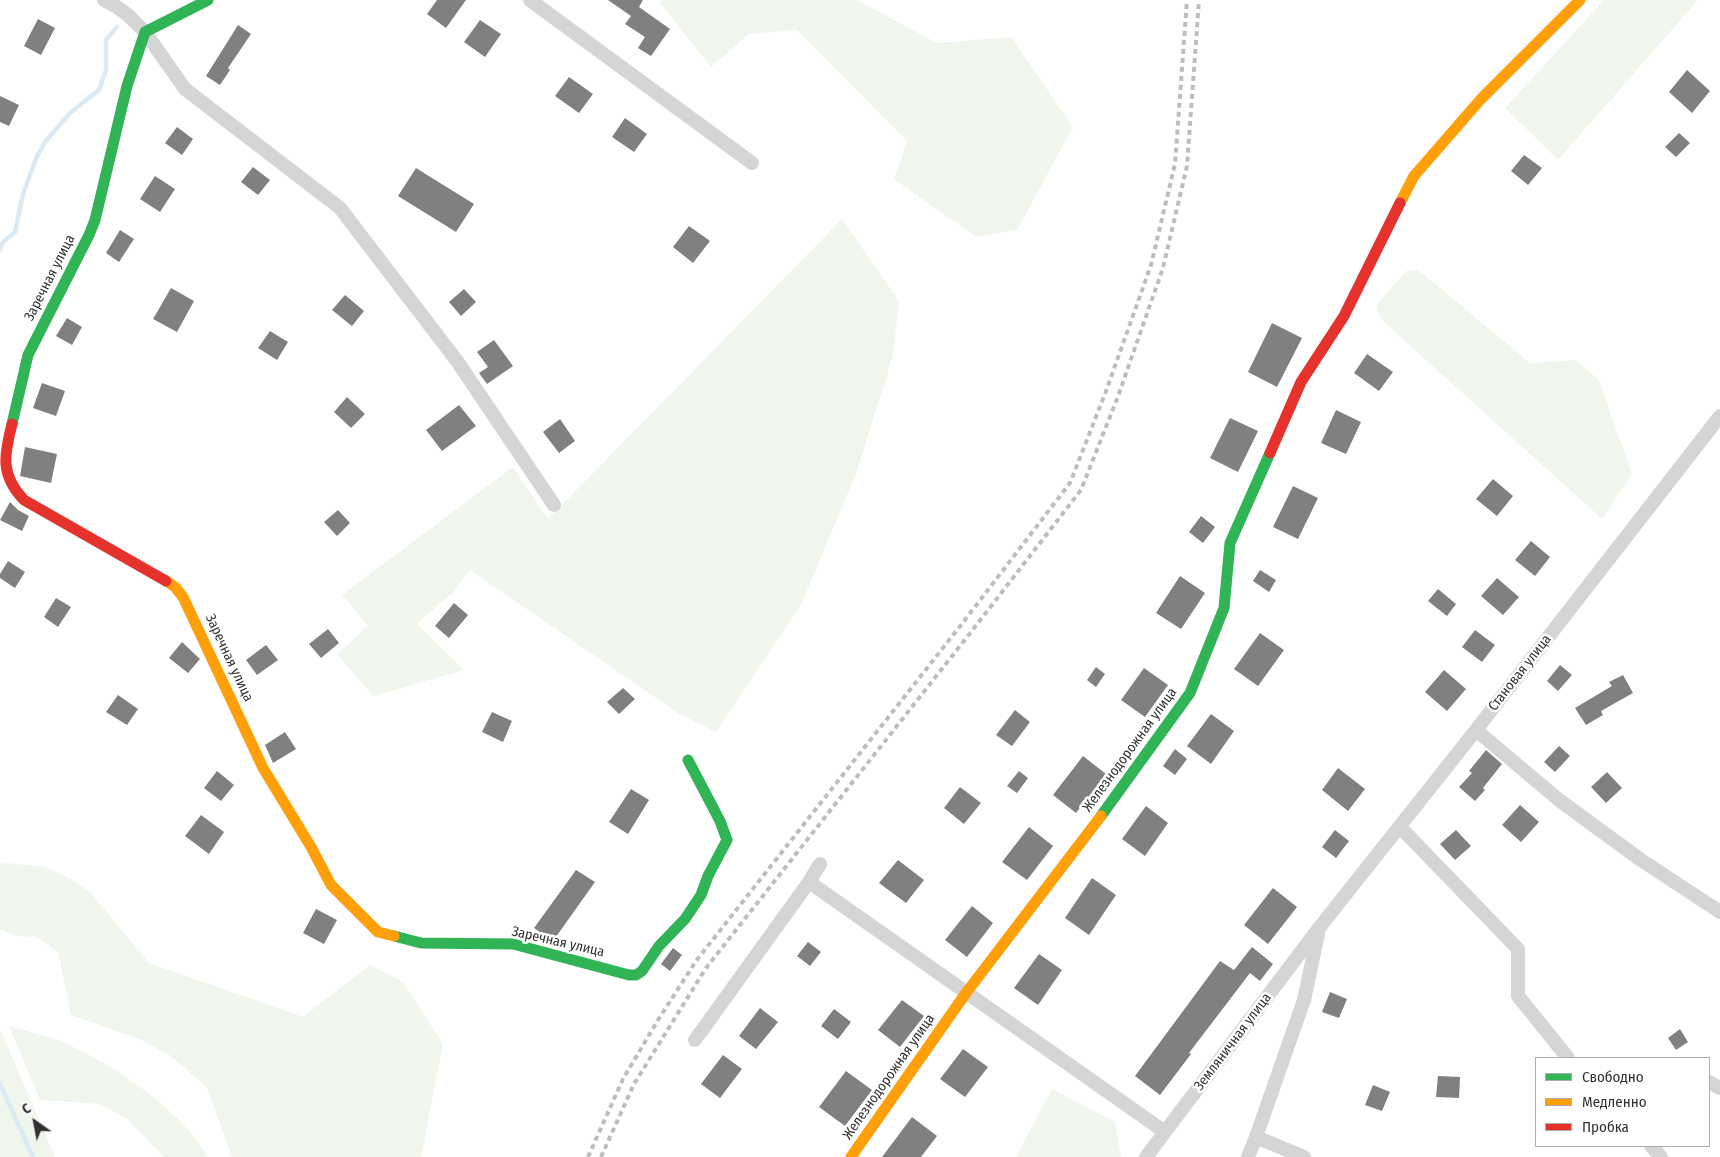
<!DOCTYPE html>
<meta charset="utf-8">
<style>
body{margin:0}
#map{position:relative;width:1720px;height:1157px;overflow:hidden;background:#fff;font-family:"Fira Sans Condensed",sans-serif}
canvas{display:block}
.legend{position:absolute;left:1535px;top:1057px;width:175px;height:90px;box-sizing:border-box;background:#fff;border:1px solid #adadad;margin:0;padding:6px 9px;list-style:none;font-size:15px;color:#313131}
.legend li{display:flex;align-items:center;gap:10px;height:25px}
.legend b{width:25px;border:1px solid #adadad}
.north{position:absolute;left:10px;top:1097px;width:50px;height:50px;-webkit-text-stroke:4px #fff;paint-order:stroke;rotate:327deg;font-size:14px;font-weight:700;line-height:20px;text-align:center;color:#313131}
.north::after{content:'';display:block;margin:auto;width:18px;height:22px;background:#313131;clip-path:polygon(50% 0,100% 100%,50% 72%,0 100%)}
</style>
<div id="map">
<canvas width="1720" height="1157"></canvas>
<ul class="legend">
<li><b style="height:6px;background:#30b455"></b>Свободно</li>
<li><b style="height:6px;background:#ff9f0a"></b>Медленно</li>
<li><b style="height:6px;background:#e5322d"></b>Пробка</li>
</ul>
<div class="north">С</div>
</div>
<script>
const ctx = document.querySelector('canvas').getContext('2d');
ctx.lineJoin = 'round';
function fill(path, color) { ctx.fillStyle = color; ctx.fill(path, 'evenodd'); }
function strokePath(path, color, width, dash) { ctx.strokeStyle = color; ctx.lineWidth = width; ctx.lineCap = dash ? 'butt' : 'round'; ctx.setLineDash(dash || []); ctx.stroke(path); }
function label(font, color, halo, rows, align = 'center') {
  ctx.font = font + ' "Fira Sans Condensed",sans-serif'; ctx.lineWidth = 5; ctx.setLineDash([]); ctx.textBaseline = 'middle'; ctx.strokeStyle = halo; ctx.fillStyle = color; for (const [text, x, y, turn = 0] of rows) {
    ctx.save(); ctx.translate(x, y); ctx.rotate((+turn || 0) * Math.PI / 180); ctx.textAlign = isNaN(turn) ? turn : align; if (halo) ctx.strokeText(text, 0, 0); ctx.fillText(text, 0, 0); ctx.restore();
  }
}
const green = new Path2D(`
 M 662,0 L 857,0 L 937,43 L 1011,37 L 1073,127 L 1017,230 L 976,237 L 894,179 L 907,141 L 797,30 L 749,34 L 711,67 L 660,3 Z
 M 1604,0 L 1698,0 L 1558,160 L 1505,108 Z
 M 842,219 L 899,301 L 893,356 L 857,471 L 801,605 L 716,732 L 678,713 L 470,570 L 453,592 L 417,624 L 464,670 L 373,696 L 337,654 L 368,626 L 342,595 L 513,467 L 548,519 Z
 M 1416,270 L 1426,276 L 1530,363 L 1576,360 L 1599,380 L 1632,474 L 1602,519 L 1384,322 L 1377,311 L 1377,304 L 1406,271 Z
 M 7,863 L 45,867 L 67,877 L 90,892 L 149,963 L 303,1017 L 370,965 L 403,982 L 443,1044 L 421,1157 L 232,1157 L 207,1088 L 171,1056 L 142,1040 L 71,1015 L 58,952 L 37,937 L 15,936 L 0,929 L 0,864 Z
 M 9,1026 C 28,1032 49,1035 67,1044 C 116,1066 181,1110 208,1157 L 164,1157 L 127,1119 L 100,1104 L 40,1100 Z
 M 0,1030 L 1,1031 L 55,1157 L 0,1157 Z
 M 1052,1089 L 1115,1122 L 1121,1157 L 1016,1157 Z`);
const stream = new Path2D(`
 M 0,250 L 2,243 L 15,232 L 23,194 L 37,156 L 45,142 L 70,113 L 99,90 L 106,70 L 106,40 L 117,27
 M 0,1084 L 33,1157`);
const building = new Path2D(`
 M 437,0 L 466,0 L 446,28 L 427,14 Z
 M 608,0 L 643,0 L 639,7 L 670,29 L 651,56 L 638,48 L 645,37 L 625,24 L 631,16 Z
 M 38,19 L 55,28 L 41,55 L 24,46 Z
 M 480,20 L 501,34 L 485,57 L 464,42 Z
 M 238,25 L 251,34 L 228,68 L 230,70 L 220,85 L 206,76 Z
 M 1687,70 L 1710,91 L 1692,113 L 1669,92 Z
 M 569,77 L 593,94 L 579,113 L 555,96 Z
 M 0,96 L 19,105 L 9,126 L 0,122 Z
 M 625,118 L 647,134 L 634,152 L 612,137 Z
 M 177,127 L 193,139 L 182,155 L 165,143 Z
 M 1679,133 L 1690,143 L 1676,157 L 1665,147 Z
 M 1524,155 L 1542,168 L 1528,185 L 1511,171 Z
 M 253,167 L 270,180 L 258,195 L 241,182 Z
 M 416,168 L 474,204 L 456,232 L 398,196 Z
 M 155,176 L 175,189 L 160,212 L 140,199 Z
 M 689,226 L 710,241 L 693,263 L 673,247 Z
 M 120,230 L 134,239 L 119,262 L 106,253 Z
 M 171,288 L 194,301 L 177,332 L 153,319 Z
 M 464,289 L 476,302 L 461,316 L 449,302 Z
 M 345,295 L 364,311 L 352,326 L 332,310 Z
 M 67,318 L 82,327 L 72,345 L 56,336 Z
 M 1272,323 L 1302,338 L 1277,387 L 1248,372 Z
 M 270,331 L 288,342 L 277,360 L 258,348 Z
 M 494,340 L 513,366 L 487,384 L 479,373 L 488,367 L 477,352 Z
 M 1367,354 L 1393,372 L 1379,391 L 1354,373 Z
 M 42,383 L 65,391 L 56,416 L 33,408 Z
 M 347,397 L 365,414 L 351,428 L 334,412 Z
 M 459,405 L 476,426 L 442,451 L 426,430 Z
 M 1336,410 L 1361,422 L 1346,454 L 1321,443 Z
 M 1230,418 L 1258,431 L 1238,472 L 1210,458 Z
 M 560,419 L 575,441 L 559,453 L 543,432 Z
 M 25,447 L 57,454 L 51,483 L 20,476 Z
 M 1493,479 L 1513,496 L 1497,516 L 1476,499 Z
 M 1293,486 L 1318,498 L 1298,539 L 1273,527 Z
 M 10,502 L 18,510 L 29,516 L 22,531 L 0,520 Z
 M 338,510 L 350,523 L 337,536 L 324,522 Z
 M 1201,516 L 1215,527 L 1203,543 L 1189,532 Z
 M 1531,541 L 1550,557 L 1535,576 L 1515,560 Z
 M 8,561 L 25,572 L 15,588 L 0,578 L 0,574 Z
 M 1260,570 L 1276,580 L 1269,592 L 1253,581 Z
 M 1180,576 L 1205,593 L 1181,629 L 1156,613 Z
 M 1497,578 L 1519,597 L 1503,615 L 1481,596 Z
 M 1438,589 L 1456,604 L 1447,616 L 1428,601 Z
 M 56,598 L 71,607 L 58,627 L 44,617 Z
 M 454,603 L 468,615 L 449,638 L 435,626 Z
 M 328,629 L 339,643 L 321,658 L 309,644 Z
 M 1475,630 L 1495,645 L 1482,662 L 1462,647 Z
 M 1260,633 L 1284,650 L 1258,686 L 1234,669 Z
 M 182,642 L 200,659 L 188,673 L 169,658 Z
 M 266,645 L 278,660 L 257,675 L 246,660 Z
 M 1560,665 L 1572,675 L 1558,691 L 1547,681 Z
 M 1096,667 L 1105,674 L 1096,687 L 1087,680 Z
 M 1144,668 L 1168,685 L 1145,717 L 1121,700 Z
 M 1444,670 L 1466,689 L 1447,711 L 1425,692 Z
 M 1623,675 L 1633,693 L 1601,711 L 1603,715 L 1586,725 L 1575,708 L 1612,686 L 1609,682 Z
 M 623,688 L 635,699 L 619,714 L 607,702 Z
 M 118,695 L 138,709 L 127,725 L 106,712 Z
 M 1015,710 L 1030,722 L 1012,746 L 996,735 Z
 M 492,712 L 512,721 L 503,742 L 482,732 Z
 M 1211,714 L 1234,731 L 1211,764 L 1187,746 Z
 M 285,732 L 296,749 L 273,763 L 265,745 Z
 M 1559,746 L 1570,756 L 1555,772 L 1544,762 Z
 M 1175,749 L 1187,759 L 1175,775 L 1163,766 Z
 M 1486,750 L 1502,764 L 1483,788 L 1485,790 L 1475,801 L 1459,787 L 1472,773 L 1469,771 Z
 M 1083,756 L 1106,774 L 1076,813 L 1053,795 Z
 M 1338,768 L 1365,789 L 1348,811 L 1322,790 Z
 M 217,771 L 234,785 L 221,801 L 204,788 Z
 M 1019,771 L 1028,778 L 1017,793 L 1007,786 Z
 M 1607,772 L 1622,788 L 1606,803 L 1591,787 Z
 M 960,787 L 981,803 L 964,824 L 944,808 Z
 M 631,789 L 649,800 L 628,834 L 609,822 Z
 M 1520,805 L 1539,822 L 1521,842 L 1502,825 Z
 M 1146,806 L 1168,823 L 1145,856 L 1122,839 Z
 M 201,815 L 224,832 L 209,854 L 185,836 Z
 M 1029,827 L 1053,846 L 1027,880 L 1002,862 Z
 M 1335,830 L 1349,841 L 1336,858 L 1322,847 Z
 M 1456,830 L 1471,846 L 1455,860 L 1440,844 Z
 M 898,860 L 924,880 L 906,903 L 879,883 Z
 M 576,870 L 595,882 L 553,941 L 534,928 Z
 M 1092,878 L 1116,895 L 1089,935 L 1065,918 Z
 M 1273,888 L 1297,907 L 1268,944 L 1244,925 Z
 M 972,906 L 993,923 L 967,957 L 945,940 Z
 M 316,909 L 337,920 L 324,944 L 303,933 Z
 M 808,942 L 821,952 L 810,966 L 797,956 Z
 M 1252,947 L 1273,964 L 1260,981 L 1250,973 L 1189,1053 L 1191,1054 L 1160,1095 L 1135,1076 L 1220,961 L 1234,970 Z
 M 673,948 L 682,955 L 670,971 L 661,964 Z
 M 1039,954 L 1062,970 L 1038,1005 L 1014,988 Z
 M 1330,992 L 1347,999 L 1339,1018 L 1322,1012 Z
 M 902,1000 L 924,1016 L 900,1047 L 878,1030 Z
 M 760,1008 L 778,1022 L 756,1049 L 739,1036 Z
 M 834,1009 L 851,1022 L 838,1039 L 821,1026 Z
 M 1680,1029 L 1688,1042 L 1676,1050 L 1668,1038 Z
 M 963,1049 L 988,1067 L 965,1097 L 940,1079 Z
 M 723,1055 L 742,1069 L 720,1098 L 701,1084 Z
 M 846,1071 L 872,1090 L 845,1126 L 819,1107 Z
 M 1438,1076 L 1460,1077 L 1459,1098 L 1436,1097 Z
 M 1373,1085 L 1390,1092 L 1382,1111 L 1365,1105 Z
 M 912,1117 L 937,1136 L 921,1157 L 882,1157 Z`);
const street = new Path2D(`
 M 104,0 L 117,7 L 128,15 L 145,32 L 185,89 L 340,208 L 457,361 L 554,505
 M 530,0 L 752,163
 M 1476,730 L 1559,800 L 1641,860 L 1720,912
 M 1400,827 L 1518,949 L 1518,996 L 1568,1058
 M 820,864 L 809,882 L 1165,1132
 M 695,1040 L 809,882
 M 1709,1082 L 1720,1088
 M 1256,1137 L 1304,1157
 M 1651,1146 L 1661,1157
 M 1146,1157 L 1319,928 L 1476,730 L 1720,416
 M 1248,1157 L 1256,1137 L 1304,1000 L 1318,934`);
const fast = new Path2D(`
 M 12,424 L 28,355 L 89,235 L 95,220 L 127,86 L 145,32 L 208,0
 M 1101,816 L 1190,693 L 1224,608 L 1230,543 L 1270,453
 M 394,936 L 421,943 L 513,944 L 629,975 L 636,975 L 642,971 L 659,946 L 685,919 L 701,895 L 708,876 L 727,840 L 720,821 L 688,760`);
const slow = new Path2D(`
 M 1400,203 L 1414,176 L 1481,99 L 1580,0
 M 166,581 L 175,587 L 183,597 L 263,768 L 311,847 L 331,885 L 378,932 L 394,936
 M 851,1157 L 966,993 L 1101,816`);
const jam = new Path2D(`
 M 12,424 C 4,455 0,475 24,500 L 166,581
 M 1270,453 L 1301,382 L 1344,316 L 1400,203`);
const rail = new Path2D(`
 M 588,1157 L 623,1079 L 658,1020 L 696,961 L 961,625 L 1070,483 L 1105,394 L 1151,265 L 1175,164 L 1187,0
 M 601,1157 L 634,1084 L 706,968 L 971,632 L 1081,490 L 1117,399 L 1163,268 L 1187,166 L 1199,0`);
const streetNames = [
 ["Заречная улица",50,278,-63],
 ["Заречная улица",229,658,65],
 ["Становая улица",1520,673,-52],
 ["Железнодорожная улица",1130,750,-54],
 ["Заречная улица",558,942,13],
 ["Земляничная улица",1233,1042,-53],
 ["Железнодорожная улица",889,1077,-55]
];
fill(green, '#f1f6ed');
strokePath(stream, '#dae9f3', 4.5);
fill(building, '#808080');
strokePath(street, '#d5d5d5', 14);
strokePath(fast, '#30b455', 11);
strokePath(slow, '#ff9f0a', 11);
strokePath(jam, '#e5322d', 11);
strokePath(rail, '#bdbdbd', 4, [5, 4]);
label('14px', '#313131', '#fff', streetNames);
</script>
